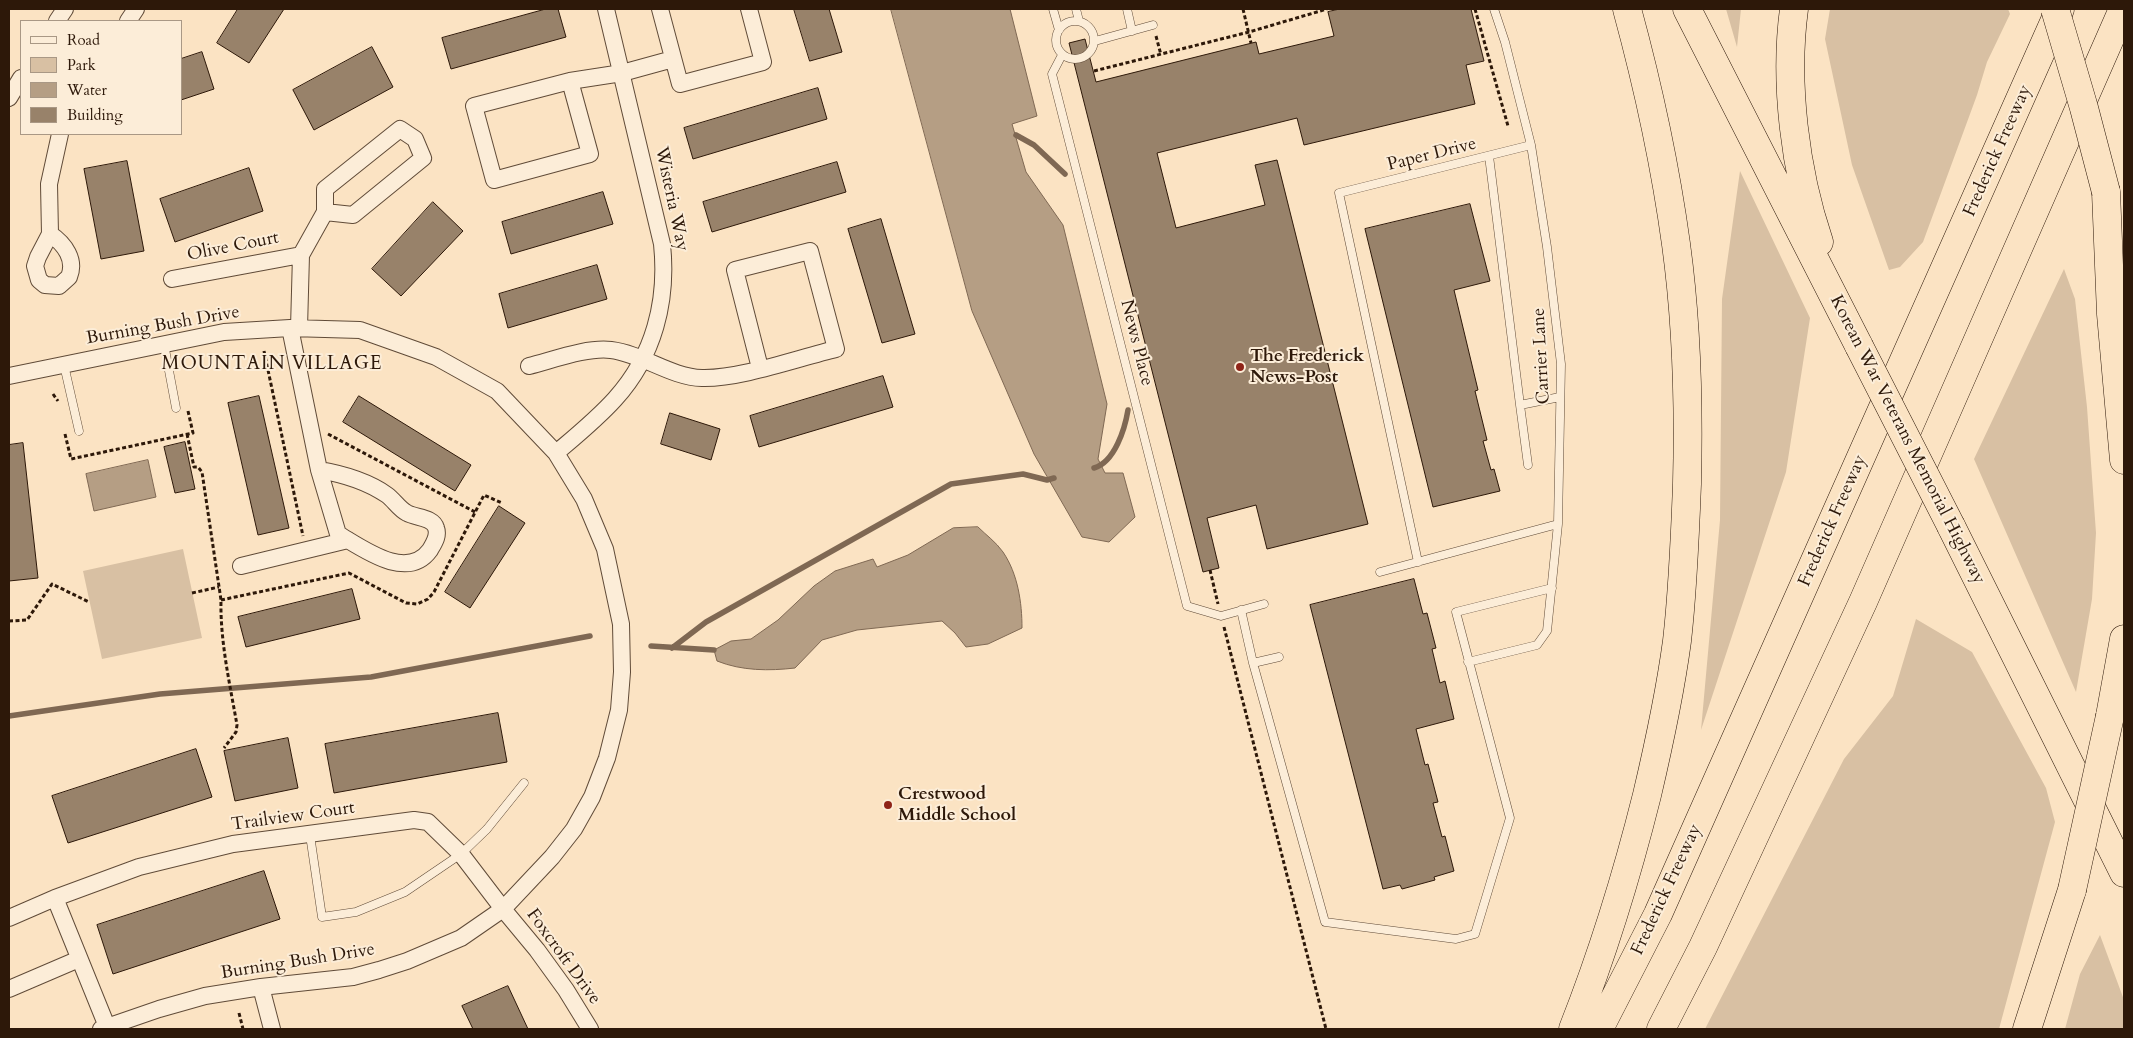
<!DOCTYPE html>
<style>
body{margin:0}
#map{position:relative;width:2133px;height:1038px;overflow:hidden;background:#fbe3c3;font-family:Cardo,serif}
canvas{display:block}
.frame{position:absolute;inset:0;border:10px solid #2d1809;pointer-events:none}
.legend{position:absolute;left:20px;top:20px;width:162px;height:115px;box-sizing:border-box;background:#fcedd8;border:1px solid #a99885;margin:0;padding:6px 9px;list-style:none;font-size:15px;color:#2d1809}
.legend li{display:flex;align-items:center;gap:10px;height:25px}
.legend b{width:25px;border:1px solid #a99885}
</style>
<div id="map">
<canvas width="2133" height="1038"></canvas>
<div class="frame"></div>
<ul class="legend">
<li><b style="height:6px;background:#fcedd8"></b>Road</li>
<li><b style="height:14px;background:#d8c0a3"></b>Park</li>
<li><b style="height:14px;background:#b59e84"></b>Water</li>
<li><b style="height:14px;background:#98826a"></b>Building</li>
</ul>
</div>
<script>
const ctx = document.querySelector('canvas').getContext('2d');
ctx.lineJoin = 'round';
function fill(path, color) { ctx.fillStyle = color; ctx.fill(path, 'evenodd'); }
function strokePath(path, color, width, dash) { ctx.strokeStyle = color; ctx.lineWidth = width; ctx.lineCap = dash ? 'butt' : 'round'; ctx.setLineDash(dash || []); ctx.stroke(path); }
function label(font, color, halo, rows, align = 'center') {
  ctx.font = font + ' Cardo,serif'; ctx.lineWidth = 4; ctx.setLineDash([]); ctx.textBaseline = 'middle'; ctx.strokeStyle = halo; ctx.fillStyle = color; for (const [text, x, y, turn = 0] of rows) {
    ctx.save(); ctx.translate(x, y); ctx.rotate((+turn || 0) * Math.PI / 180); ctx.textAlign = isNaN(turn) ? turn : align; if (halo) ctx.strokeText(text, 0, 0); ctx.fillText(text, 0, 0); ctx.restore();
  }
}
const green = new Path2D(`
 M 1726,9 L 1741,9 L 1737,47 Z
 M 1830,9 L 2008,9 L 2010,14 L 1987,62 L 1977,95 L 1923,242 L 1900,267 L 1889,270 L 1852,165 L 1825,39 Z
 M 1740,171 L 1810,318 L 1786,472 L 1701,730 L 1720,520 L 1722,299 Z
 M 2064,269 L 2075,299 L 2087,407 L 2096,533 L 2092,599 L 2076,692 L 1974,459 Z
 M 183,549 L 202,638 L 102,659 L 83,571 Z
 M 1916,619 L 1972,652 L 2046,788 L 2055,822 L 1999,1029 L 1705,1029 L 1844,759 L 1893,696 Z
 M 2100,935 L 2124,1000 L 2124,1029 L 2065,1029 L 2080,974 Z`);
const water = new Path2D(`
 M 891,9 L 1010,9 L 1037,116 L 1012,124 L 1026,172 L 1063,225 L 1107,404 L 1098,459 L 1105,473 L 1123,473 L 1135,517 L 1109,542 L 1082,537 L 1034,454 L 972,311 Z
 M 148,460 L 156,497 L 94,511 L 86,474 Z
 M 978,527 C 986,535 996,542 1003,552 C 1018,574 1022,603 1022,628 L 988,644 L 966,647 L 955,633 L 942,621 L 857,630 L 822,640 L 795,668 C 769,671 742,671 717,661 L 714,650 L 731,641 L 751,639 L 778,620 L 814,586 L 835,571 L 873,559 L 877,567 L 908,555 L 953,528 Z`);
const stream = new Path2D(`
 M 1016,135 L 1034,145 L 1065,174
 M 1094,468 C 1115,462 1125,428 1128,410
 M 651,646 L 714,650
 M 672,648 L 706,622 L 951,484 L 1023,474 L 1047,480 L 1054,478
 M 9,716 L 160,694 L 371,677 L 590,636`);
const building = new Path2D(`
 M 238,9 L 284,9 L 249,63 L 217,43 Z
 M 546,9 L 558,9 L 566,37 L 451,69 L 442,38 Z
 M 794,9 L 829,9 L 842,52 L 810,61 Z
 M 1340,9 L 1471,9 L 1484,61 L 1466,65 L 1475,104 L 1304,145 L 1297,118 L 1157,153 L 1176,228 L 1265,205 L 1255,165 L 1277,160 L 1368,524 L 1267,549 L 1256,505 L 1207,518 L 1219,568 L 1203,572 L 1069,43 L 1085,39 L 1096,82 L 1256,42 L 1259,54 L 1334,36 L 1328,12 Z
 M 372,47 L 393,87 L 314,130 L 293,90 Z
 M 202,52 L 214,89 L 181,100 L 181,59 Z
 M 818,88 L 827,119 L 693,159 L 684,128 Z
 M 127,161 L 144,251 L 101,259 L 84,169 Z
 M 837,162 L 846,192 L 712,232 L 703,202 Z
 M 249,168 L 263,211 L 175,242 L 160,199 Z
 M 603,192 L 613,224 L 511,254 L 502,222 Z
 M 433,202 L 463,231 L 401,296 L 372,269 Z
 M 1470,204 L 1490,281 L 1454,290 L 1478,390 L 1475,391 L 1487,440 L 1483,441 L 1491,470 L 1494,469 L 1500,491 L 1433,507 L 1365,229 Z
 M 881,219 L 915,334 L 882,343 L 848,229 Z
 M 597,265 L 607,299 L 508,328 L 499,294 Z
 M 883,376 L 893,407 L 759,447 L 750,416 Z
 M 259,396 L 289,528 L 258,535 L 228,403 Z
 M 359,396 L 471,465 L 455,491 L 343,422 Z
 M 670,413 L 720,429 L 711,460 L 661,444 Z
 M 185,442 L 195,489 L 175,493 L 164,447 Z
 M 23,443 L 38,578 L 9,581 L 9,445 Z
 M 499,506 L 525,523 L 470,608 L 445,592 Z
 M 1414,579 L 1423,614 L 1427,613 L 1436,648 L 1432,649 L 1440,683 L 1445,681 L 1454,719 L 1416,729 L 1425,765 L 1428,764 L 1438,802 L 1433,803 L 1442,837 L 1445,836 L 1454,871 L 1434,877 L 1435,880 L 1402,889 L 1400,885 L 1383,889 L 1310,605 Z
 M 352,589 L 360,619 L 246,647 L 238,617 Z
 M 498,713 L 507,762 L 334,793 L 325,744 Z
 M 288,738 L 298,788 L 235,801 L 224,751 Z
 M 196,749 L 212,797 L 68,843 L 52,796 Z
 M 264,871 L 280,919 L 113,974 L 97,925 Z
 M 508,986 L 528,1029 L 473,1029 L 462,1006 Z`);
const path = new Path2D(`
 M 1243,9 L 1251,43
 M 1475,9 L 1508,126
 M 1156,36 L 1161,55
 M 1094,71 L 1249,32 L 1327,9
 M 264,351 L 303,536
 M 53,394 L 58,401
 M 65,434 L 71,459 L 193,433 L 188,411
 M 187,434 L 194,467 L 198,467 L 202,472 L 221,600 C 220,641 230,685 237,725 L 236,732 L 224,748
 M 328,434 L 475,512
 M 1210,570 L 1218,604
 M 192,593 L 219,587
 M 221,600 L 349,573 L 406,603 L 417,604 L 428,599 L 434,592 L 484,495 L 502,503
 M 9,621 L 27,620 L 52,584 L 89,602
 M 1224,627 L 1326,1029
 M 239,1013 L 243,1029`);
const service = new Path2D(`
 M 1053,9 L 1059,30
 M 1076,9 L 1079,21
 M 1127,9 L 1132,31
 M1056 40a19 19 0 1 1 38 0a19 19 0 1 1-38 0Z
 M 1095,41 L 1153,25
 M 1062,55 L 1052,74 L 1187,606 L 1221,616 L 1264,604
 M 1489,156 L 1520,405 L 1560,397
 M 164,344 L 176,408
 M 64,365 L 79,431
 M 1520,405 L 1528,465
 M 1418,562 L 1339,193 L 1531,145
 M 1380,572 L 1558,524 L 1561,364 L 1547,247 L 1531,145 L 1505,42 L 1494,9
 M 1241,610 L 1253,663 L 1325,922 L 1456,939 L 1475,934 L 1510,818 L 1456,612 L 1552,588
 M 1468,662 L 1537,645 L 1547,631 L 1558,524
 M 1253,663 L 1279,657
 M 310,835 L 322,917 L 356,912 L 405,892 L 461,854 L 487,829 L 524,783`);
const minor = new Path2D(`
 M 660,9 L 680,84 L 763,62 L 749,9
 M 57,21 L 65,9
 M 128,21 L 136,9
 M 570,81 L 474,106 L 494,180 L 590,154 L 570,81 L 622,73 L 673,59
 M 9,98 L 21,78
 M 50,234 C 65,244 76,260 69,277 L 59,286 L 45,285 L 39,280 L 35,266 L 38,257 L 50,234 L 49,184 L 60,134
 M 172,279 L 301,255
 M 290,328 L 319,470
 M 299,328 L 301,255 L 325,212 L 325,189 L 400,129 L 415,139 L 423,158 L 353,215 L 325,212
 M 529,366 C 553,360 587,347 611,350 C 643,354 670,377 702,378 C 740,379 798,358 836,349 L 810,251 L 735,270 L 760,368
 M 9,376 L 224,332 L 290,328 L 360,330 L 436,357 L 497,391 L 556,453 L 584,499 L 605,549 L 621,624 L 622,672 L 619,710 L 607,758 L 592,797 L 574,829 L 552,857 L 503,909 L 461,938 L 407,961 L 379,970 L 353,977 L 261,987 L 205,996 L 159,1009 L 101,1029
 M 556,453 C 576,436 597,419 615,399 C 654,356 668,301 662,244 L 606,9
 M 319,470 C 343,474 367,481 387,495 C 394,500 399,509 407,513 C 416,518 433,517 436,528 C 439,536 434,543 430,550 C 407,582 362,548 338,534 Z
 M 241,566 L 348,540
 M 55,898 L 108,1029
 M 9,918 L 55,898 L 139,867 L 233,844 L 414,820 L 428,822 L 461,854 L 503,909 L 537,950 L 566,990 L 590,1029
 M 261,987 L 272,1029
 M 9,989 L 79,959`);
const motorway = new Path2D(`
 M 1687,9 L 1859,346
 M 1794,9 C 1784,83 1795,171 1819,242
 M 2106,192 L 2111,314 L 2124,460
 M 1951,526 L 2124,873
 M 2110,716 L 2124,639
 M 1573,1029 C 1603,953 1627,875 1647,795 C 1659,744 1670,693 1677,641 C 1683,589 1685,537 1687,484 C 1689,404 1687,324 1676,244 C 1665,164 1648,86 1627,9
 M 1599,1029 L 1658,914 L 2060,9
 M 1661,1029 L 1703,947 L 1863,602 L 2123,9
 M 2027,1029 L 2072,890`);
const motorwayBridge = new Path2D(`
 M 2055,9 L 2084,108 L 2106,192
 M 1859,346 L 1951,526
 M 2072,890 L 2110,716`);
const markers = [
 [1240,367,5,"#8f2418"],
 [888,805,5,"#8f2418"]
];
const streetNames = [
 ["Frederick Freeway",1998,151,-66],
 ["Paper Drive",1432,155,-14],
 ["Wisteria Way",671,199,78],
 ["Olive Court",233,247,-11],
 ["Burning Bush Drive",163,326,-10],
 ["News Place",1136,343,76],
 ["Carrier Lane",1542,356,-93],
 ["Korean War Veterans Memorial Highway",1907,440,63],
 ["Frederick Freeway",1833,521,-66],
 ["Trailview Court",293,817,-8],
 ["Frederick Freeway",1667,890,-65],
 ["Foxcroft Drive",563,957,54],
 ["Burning Bush Drive",298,962,-9]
];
const poiNames = [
 ["The Frederick",1250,357],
 ["News-Post",1250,378],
 ["Crestwood",898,795],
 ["Middle School",898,816]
];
const neighbourhoodNames = [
 ["MOUNTAIN VILLAGE",272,365]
];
fill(green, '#d8c0a3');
fill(water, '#b59e84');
strokePath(water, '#7f6853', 1);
strokePath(stream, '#7f6853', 5.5);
fill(building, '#98826a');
strokePath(building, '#2d1809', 1);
strokePath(service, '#604b38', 9);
strokePath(minor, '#604b38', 18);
strokePath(motorway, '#2d1809', 29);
strokePath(path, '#2d1809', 3, [4, 2.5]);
strokePath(service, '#fcedd8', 8);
strokePath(minor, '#fcedd8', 16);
strokePath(motorway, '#fbe3c3', 28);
strokePath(motorwayBridge, '#2d1809', 29, []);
strokePath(motorwayBridge, '#fbe3c3', 28);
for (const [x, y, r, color] of markers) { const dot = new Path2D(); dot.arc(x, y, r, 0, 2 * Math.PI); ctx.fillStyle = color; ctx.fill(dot); strokePath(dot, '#fcedd8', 2); }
label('18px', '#2d1809', '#fcedd8', streetNames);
label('bold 18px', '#2d1809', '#fcedd8', poiNames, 'left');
ctx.letterSpacing = '1px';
label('19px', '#2d1809', '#fcedd8', neighbourhoodNames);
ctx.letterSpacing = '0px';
</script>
